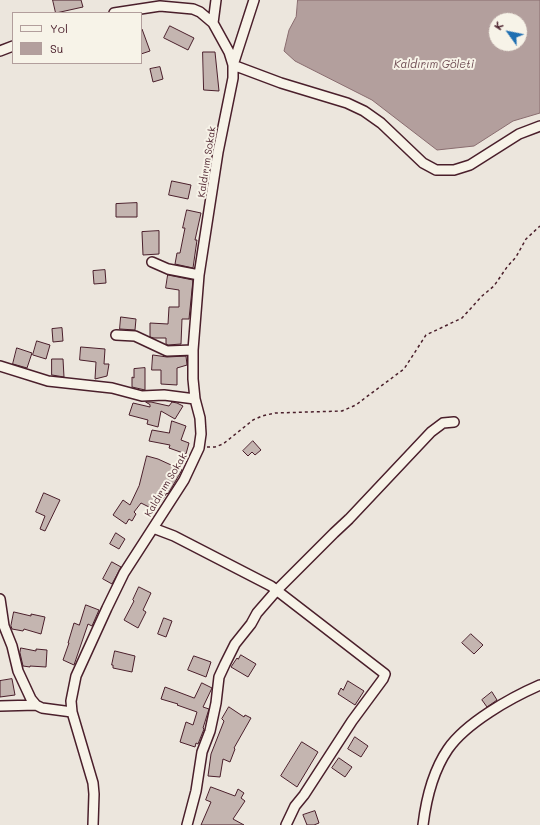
<!DOCTYPE html>
<meta charset="utf-8">
<style>
body{margin:0}
#map{position:relative;width:540px;height:825px;overflow:hidden;background:#ece6dd;font-family:Mali,sans-serif}
canvas{display:block}
.legend{position:absolute;left:12px;top:12px;width:130px;height:52px;box-sizing:border-box;background:#f7f3e8;border:1px solid #b29e9c;margin:0;padding:5px 7px;list-style:none;font-size:12px;color:#4a1f2b}
.legend li{display:flex;align-items:center;gap:8px;height:20px}
.legend b{width:20px;border:1px solid #b29e9c}
.north{position:absolute;left:488px;top:12px;width:40px;height:40px;box-sizing:border-box;background:#f7f3e8;border:1px solid #b29e9c;border-radius:50%;rotate:303deg;font-size:11px;font-weight:700;line-height:16px;text-align:center;color:#4a1f2b}
.north::after{content:'';display:block;margin:auto;width:14px;height:18px;background:#1f6fb2;clip-path:polygon(50% 0,100% 100%,50% 72%,0 100%)}
</style>
<div id="map">
<canvas width="540" height="825"></canvas>
<ul class="legend">
<li><b style="height:5px;background:#f7f3e8"></b>Yol</li>
<li><b style="height:11px;background:#b39f9d"></b>Su</li>
</ul>
<div class="north">K</div>
</div>
<script>
const ctx = document.querySelector('canvas').getContext('2d');
ctx.lineJoin = 'round';
function fill(path, color) { ctx.fillStyle = color; ctx.fill(path, 'evenodd'); }
function strokePath(path, color, width, dash) { ctx.strokeStyle = color; ctx.lineWidth = width; ctx.lineCap = dash ? 'butt' : 'round'; ctx.setLineDash(dash || []); ctx.stroke(path); }
function label(font, color, halo, rows, align = 'center') {
  ctx.font = font + ' Mali,sans-serif'; ctx.lineWidth = 4; ctx.setLineDash([]); ctx.textBaseline = 'middle'; ctx.strokeStyle = halo; ctx.fillStyle = color; for (const [text, x, y, turn = 0] of rows) {
    ctx.save(); ctx.translate(x, y); ctx.rotate((+turn || 0) * Math.PI / 180); ctx.textAlign = isNaN(turn) ? turn : align; if (halo) ctx.strokeText(text, 0, 0); ctx.fillText(text, 0, 0); ctx.restore();
  }
}
const water = new Path2D(`
 M 298,0 L 540,0 L 540,113 L 513,121 L 474,146 L 437,150 L 372,100 L 295,61 L 284,51 L 289,30 L 296,17 ZM 496,20 L 520,20 L 520,44 L 496,44 Z`);
const building = new Path2D(`
 M 53,0 L 81,0 L 83,7 L 56,13 Z
 M 170,26 L 194,38 L 188,50 L 164,38 Z
 M 141,29 L 142,29 L 150,51 L 141,54 Z
 M 203,52 L 215,52 L 219,91 L 204,90 Z
 M 160,67 L 163,79 L 153,82 L 150,69 Z
 M 172,181 L 191,185 L 188,199 L 169,195 Z
 M 137,203 L 137,217 L 116,217 L 116,204 Z
 M 187,210 L 201,213 L 195,240 L 197,240 L 193,268 L 175,264 L 177,253 L 180,253 L 185,228 L 183,228 Z
 M 159,231 L 159,254 L 143,255 L 142,232 Z
 M 105,270 L 106,283 L 94,284 L 93,271 Z
 M 168,275 L 193,280 L 189,319 L 182,319 L 181,344 L 168,345 L 166,344 L 166,338 L 154,338 L 150,337 L 150,323 L 168,324 L 169,307 L 179,307 L 179,290 L 166,288 Z
 M 121,317 L 136,319 L 135,330 L 120,329 Z
 M 62,328 L 63,341 L 53,342 L 52,329 Z
 M 37,341 L 50,345 L 46,359 L 33,355 Z
 M 81,347 L 105,349 L 104,364 L 109,364 L 107,376 L 95,379 L 96,362 L 80,360 Z
 M 17,348 L 32,353 L 27,368 L 13,364 Z
 M 153,355 L 167,357 L 186,356 L 187,365 L 177,368 L 177,385 L 161,384 L 161,370 L 152,370 Z
 M 52,359 L 63,359 L 64,377 L 52,375 Z
 M 145,368 L 145,390 L 132,387 L 132,377 L 134,378 L 134,369 Z
 M 146,402 L 151,402 L 169,406 L 172,402 L 177,403 L 183,406 L 175,419 L 161,411 L 158,427 L 147,424 L 148,420 L 129,415 L 133,403 L 150,407 L 150,405 Z
 M 172,421 L 186,426 L 181,440 L 189,443 L 186,454 L 169,448 L 170,445 L 149,441 L 152,430 L 169,433 Z
 M 253,441 L 261,450 L 255,455 L 252,452 L 248,456 L 243,451 Z
 M 147,456 L 158,459 L 182,470 L 168,494 L 167,493 L 155,510 L 141,503 L 134,512 L 136,514 L 132,521 L 129,519 L 126,524 L 113,515 L 123,500 L 130,505 L 139,486 Z
 M 44,493 L 60,500 L 45,531 L 40,529 L 45,516 L 36,512 Z
 M 116,533 L 125,539 L 119,549 L 110,544 Z
 M 112,562 L 121,567 L 112,584 L 103,579 Z
 M 139,587 L 151,593 L 143,610 L 146,612 L 138,628 L 124,620 L 134,601 L 133,600 Z
 M 86,605 L 99,610 L 92,626 L 88,624 L 74,665 L 63,660 L 69,643 L 68,643 L 74,623 L 79,625 Z
 M 14,612 L 31,616 L 31,614 L 45,617 L 41,634 L 24,629 L 23,631 L 12,629 L 11,626 Z
 M 164,618 L 172,621 L 166,637 L 158,634 Z
 M 471,634 L 483,645 L 474,654 L 462,643 Z
 M 21,648 L 36,651 L 36,649 L 47,650 L 46,667 L 30,666 L 30,667 L 23,666 L 20,653 Z
 M 115,651 L 135,656 L 132,672 L 113,668 L 113,665 L 112,665 Z
 M 241,655 L 256,664 L 248,677 L 231,667 L 237,658 L 238,659 Z
 M 194,656 L 211,662 L 206,677 L 188,670 Z
 M 12,679 L 15,695 L 0,697 L 0,681 Z
 M 348,681 L 364,691 L 355,705 L 338,694 L 341,688 L 343,690 Z
 M 202,683 L 212,688 L 203,707 L 209,709 L 203,728 L 204,729 L 198,744 L 196,743 L 195,747 L 180,742 L 186,722 L 193,725 L 197,712 L 177,705 L 178,704 L 161,699 L 165,687 L 194,698 Z
 M 492,692 L 497,700 L 487,707 L 482,700 Z
 M 229,707 L 244,717 L 245,715 L 251,718 L 234,748 L 235,749 L 230,762 L 223,759 L 220,777 L 208,776 L 211,754 L 224,721 L 222,719 Z
 M 355,737 L 368,746 L 361,757 L 348,749 Z
 M 302,742 L 318,752 L 297,787 L 281,776 Z
 M 339,758 L 352,767 L 345,777 L 332,768 Z
 M 211,787 L 235,796 L 238,789 L 244,793 L 241,798 L 245,801 L 233,819 L 244,825 L 201,825 L 211,802 L 206,800 Z
 M 315,811 L 319,823 L 314,825 L 307,825 L 303,815 Z`);
const path = new Path2D(`
 M 207,447 L 215,447 L 223,444 L 253,420 L 262,416 L 275,413 L 342,411 L 356,405 L 365,398 L 404,369 L 426,335 L 462,318 L 482,296 L 494,286 L 507,267 L 516,257 L 526,239 L 540,226`);
const minor = new Path2D(`
 M 254,0 L 233,65 L 281,83 L 347,103 L 364,111 L 381,123 L 423,163 L 436,170 L 454,170 L 470,165 L 519,134 L 540,126
 M 213,23 L 216,0
 M 0,51 L 13,46
 M 152,262 L 168,269 L 199,275
 M 116,335 L 135,336 L 167,351 L 193,350
 M 0,366 L 48,381 L 112,388 L 142,396 L 164,395 L 195,399
 M 153,528 L 174,536 L 271,586 L 385,674 L 383,679 L 352,721 L 304,795 L 295,806 L 286,825
 M 0,599 L 4,626 L 12,646 L 18,671 L 31,699 L 36,705 L 42,708 L 72,712
 M 0,706 L 36,705
 M 93,825 L 94,794 L 93,783 L 72,712 L 71,701 L 76,676 L 107,608 L 124,573 L 184,480 L 199,448 L 201,434 L 200,418 L 195,399 L 193,379 L 193,350 L 199,275 L 218,152 L 233,78 L 233,65 L 229,52 L 213,23 L 200,12 L 193,9 L 160,6 L 114,13
 M 187,825 L 196,791 L 202,752 L 210,731 L 216,703 L 219,677 L 225,664 L 235,644 L 251,624 L 257,613 L 277,590 L 334,533 L 349,519 L 431,432 L 443,423 L 454,422
 M 423,825 C 426,800 433,771 448,749 C 466,723 510,698 540,685`);
const streetNames = [
 ["Kaldırım Sokak",207,162,-81],
 ["Kaldırım Sokak",166,485,-59]
];
const waterNames = [
 ["Kaldırım Göleti",434,65]
];
fill(water, '#b39f9d');
strokePath(water, '#896c6f', 1);
fill(building, '#c4b5b0');
strokePath(building, '#4a1f2b', 1);
strokePath(minor, '#4a1f2b', 12);
strokePath(path, '#4a1f2b', 1.5, [3, 3]);
strokePath(minor, '#f7f3e8', 9);
label('10px', '#4a1f2b', '#f7f3e8', streetNames);
label('italic 11px', '#6f4c53', '#f7f3e8', waterNames);
</script>
